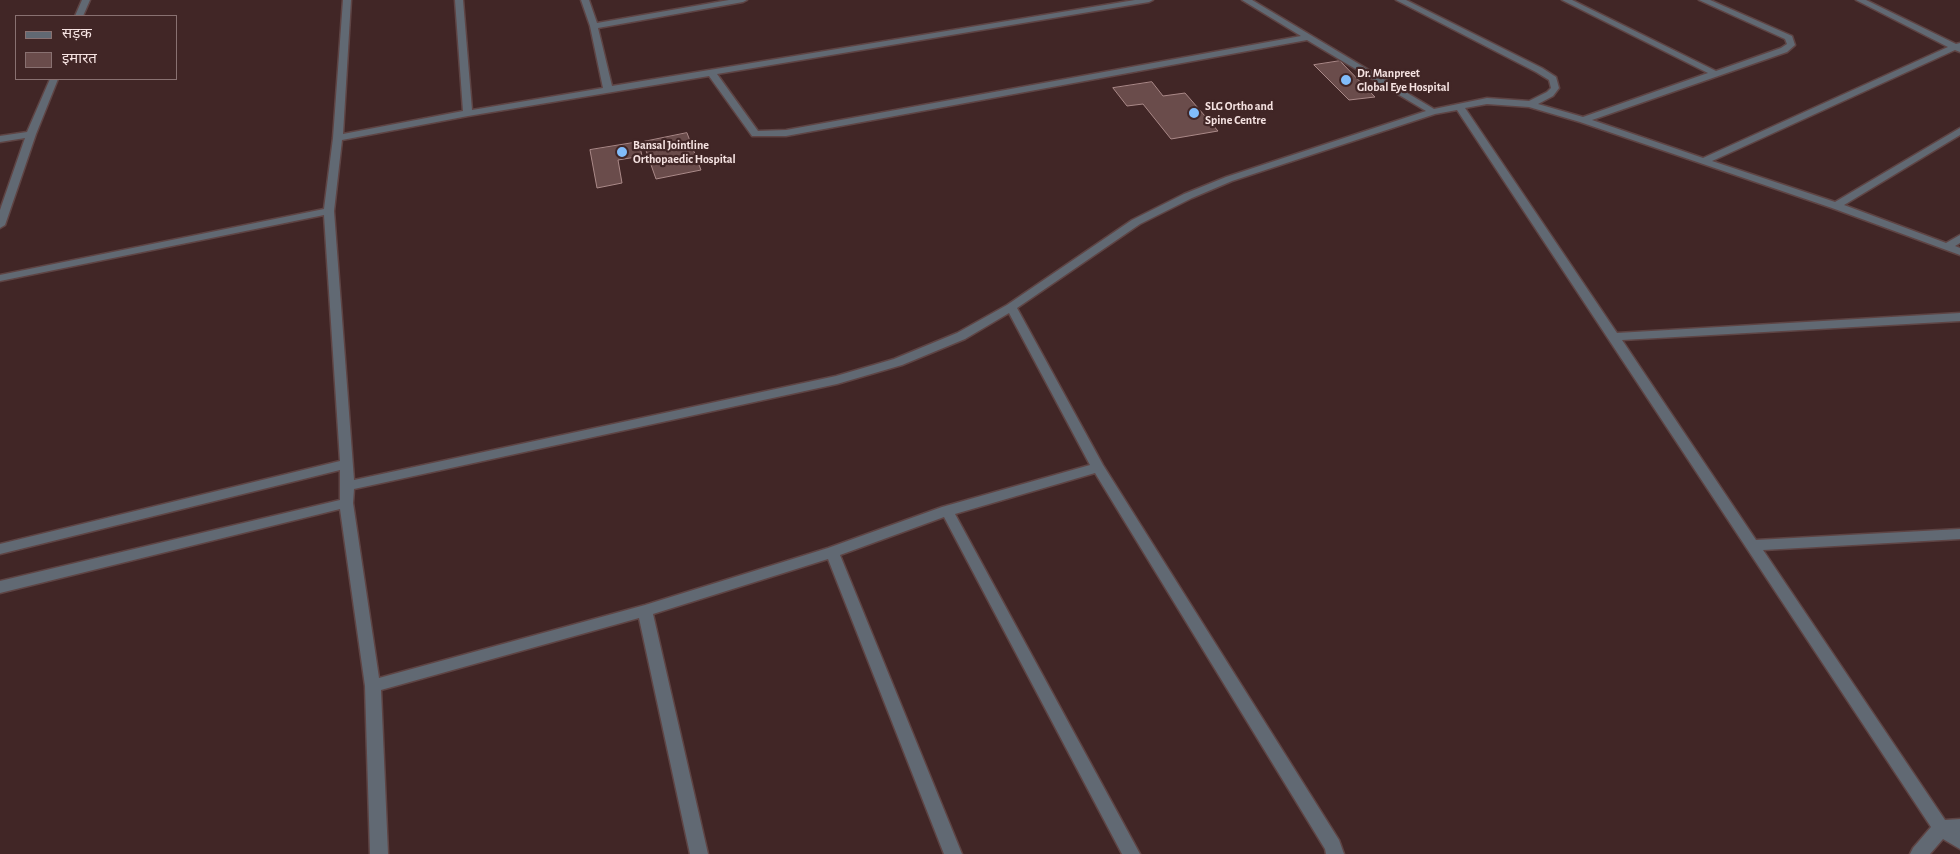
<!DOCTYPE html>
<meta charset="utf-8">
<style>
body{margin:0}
#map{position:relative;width:1960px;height:854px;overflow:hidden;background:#412626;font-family:"Alegreya Sans","Noto Sans Devanagari",sans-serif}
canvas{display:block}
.legend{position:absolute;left:15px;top:15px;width:162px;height:65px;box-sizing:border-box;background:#412626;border:1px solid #897171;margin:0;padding:6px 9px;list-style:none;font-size:15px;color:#f5e2e1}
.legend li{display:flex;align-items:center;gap:10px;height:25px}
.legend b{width:25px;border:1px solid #897171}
</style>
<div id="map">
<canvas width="1960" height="854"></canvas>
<ul class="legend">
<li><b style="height:6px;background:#616973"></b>सड़क</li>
<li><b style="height:14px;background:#6a4c4b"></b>इमारत</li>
</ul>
</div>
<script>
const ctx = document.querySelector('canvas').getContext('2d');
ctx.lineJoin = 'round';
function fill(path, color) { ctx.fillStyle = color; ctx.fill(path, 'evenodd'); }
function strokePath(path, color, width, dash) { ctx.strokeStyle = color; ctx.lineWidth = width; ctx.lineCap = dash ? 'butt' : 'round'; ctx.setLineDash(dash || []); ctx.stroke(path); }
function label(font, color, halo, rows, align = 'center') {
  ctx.font = font + ' "Alegreya Sans",sans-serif'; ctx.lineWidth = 4.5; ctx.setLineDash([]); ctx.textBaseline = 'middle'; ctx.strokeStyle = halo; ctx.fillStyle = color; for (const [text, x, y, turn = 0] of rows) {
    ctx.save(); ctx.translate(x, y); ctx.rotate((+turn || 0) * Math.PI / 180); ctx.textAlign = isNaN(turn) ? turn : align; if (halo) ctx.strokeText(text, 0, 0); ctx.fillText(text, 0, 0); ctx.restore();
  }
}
const building = new Path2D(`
 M 1340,61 L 1375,97 L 1349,100 L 1314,65 Z
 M 1152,82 L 1163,96 L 1185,93 L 1218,131 L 1171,139 L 1143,104 L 1127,106 L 1113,88 Z
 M 687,133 L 701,170 L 656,179 L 643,142 Z
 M 639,142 L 642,156 L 618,160 L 622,183 L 597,188 L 590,150 Z`);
const minor = new Path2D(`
 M 82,0 L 90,0 L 83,16 L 75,16 Z
 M 343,0 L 351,0 L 343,134 L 463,111 L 455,0 L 463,0 L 472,110 L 603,88 L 590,26 L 581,0 L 589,0 L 597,23 L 729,0 L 747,0 L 743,2 L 598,28 L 612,86 L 1135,0 L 1153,0 L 1149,2 L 717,74 L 758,131 L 786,130 L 1301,36 L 1242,0 L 1252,0 L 1434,109 L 1487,98 L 1529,101 L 1547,92 L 1551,88 L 1549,80 L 1536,72 L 1396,0 L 1406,0 L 1542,68 L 1556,77 L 1559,88 L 1553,96 L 1538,104 L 1583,117 L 1708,73 L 1562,0 L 1572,0 L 1716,71 L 1781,48 L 1787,44 L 1785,39 L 1699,0 L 1710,0 L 1792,36 L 1795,45 L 1787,52 L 1592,120 L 1703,158 L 1948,47 L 1856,0 L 1866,0 L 1956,44 L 1960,43 L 1960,52 L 1955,50 L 1712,161 L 1835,202 L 1960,128 L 1960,135 L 1844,205 L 1946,243 L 1960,235 L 1960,243 L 1955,246 L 1960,248 L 1960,255 L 1832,208 L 1580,122 L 1529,107 L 1487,104 L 1465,108 L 1617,333 L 1960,313 L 1960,321 L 1622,340 L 1756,540 L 1960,529 L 1960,539 L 1763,550 L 1945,820 L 1960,819 L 1960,849 L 1943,839 L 1930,854 L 1910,854 L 1913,848 L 1931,827 L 1457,110 L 1435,114 L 1232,181 L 1192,198 L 1140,224 L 1017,308 L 1103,465 L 1339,840 L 1344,854 L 1326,854 L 1325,849 L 1095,473 L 955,514 L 1140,854 L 1122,854 L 944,517 L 840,555 L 962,854 L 944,854 L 828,559 L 653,614 L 708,854 L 690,854 L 639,618 L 381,690 L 388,854 L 370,854 L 365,686 L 340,509 L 0,593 L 0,581 L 340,500 L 340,470 L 0,554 L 0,544 L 340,461 L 324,215 L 0,281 L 0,275 L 324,209 L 333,138 ZM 1307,40 L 1426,111 L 1226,177 L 1184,194 L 1132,220 L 1007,305 L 957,333 L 894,359 L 836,376 L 354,480 L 334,211 L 342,140 L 468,116 L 709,76 L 752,136 L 786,136 ZM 1009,313 L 1090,465 L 942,507 L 828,548 L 645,605 L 379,678 L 353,503 L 354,489 L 837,384 L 902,365 L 965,339 Z
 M 50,79 L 58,79 L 36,134 L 5,225 L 0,228 L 0,210 L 25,138 L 0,142 L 0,136 L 27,132 Z`);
const markers = [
 [1346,80,6,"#81bcfa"],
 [1194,113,6,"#81bcfa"],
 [622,152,6,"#81bcfa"]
];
const farPoinames = [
 ["Dr. Manpreet",1357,73],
 ["Global Eye Hospital",1357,87],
 ["SLG Ortho and",1205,106],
 ["Spine Centre",1205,120],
 ["Bansal Jointline",633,145],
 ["Orthopaedic Hospital",633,159]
];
fill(building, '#6a4c4b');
strokePath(building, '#aa8988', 1);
strokePath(minor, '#5e4444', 3);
fill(minor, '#616973');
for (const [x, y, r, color] of markers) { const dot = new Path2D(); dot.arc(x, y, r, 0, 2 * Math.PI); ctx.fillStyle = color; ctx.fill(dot); strokePath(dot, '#412626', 2); }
label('bold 12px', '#f5e2e1', '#412626', farPoinames, 'left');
</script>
